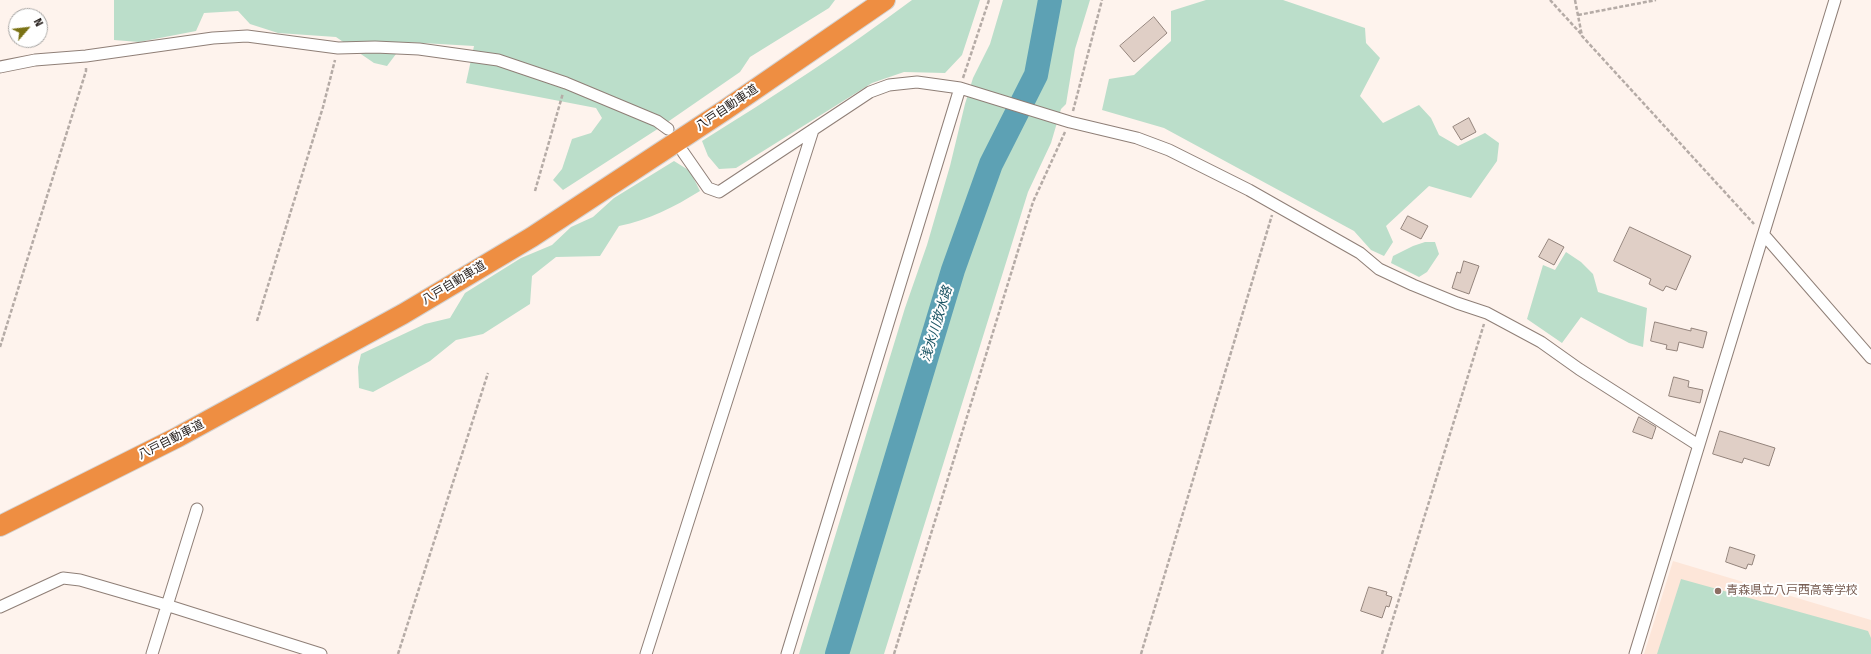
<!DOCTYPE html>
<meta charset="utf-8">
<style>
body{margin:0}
#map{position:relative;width:1871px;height:654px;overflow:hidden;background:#fef3ed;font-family:"Fira Sans",sans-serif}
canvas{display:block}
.north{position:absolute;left:8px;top:8px;width:40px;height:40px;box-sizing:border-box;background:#fff;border:1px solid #a7a5a3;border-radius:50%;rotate:62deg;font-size:11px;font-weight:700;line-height:16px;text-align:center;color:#241d1a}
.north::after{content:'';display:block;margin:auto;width:14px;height:18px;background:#7a7214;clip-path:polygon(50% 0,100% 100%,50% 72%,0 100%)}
</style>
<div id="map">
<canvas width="1871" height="654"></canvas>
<div class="north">N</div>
</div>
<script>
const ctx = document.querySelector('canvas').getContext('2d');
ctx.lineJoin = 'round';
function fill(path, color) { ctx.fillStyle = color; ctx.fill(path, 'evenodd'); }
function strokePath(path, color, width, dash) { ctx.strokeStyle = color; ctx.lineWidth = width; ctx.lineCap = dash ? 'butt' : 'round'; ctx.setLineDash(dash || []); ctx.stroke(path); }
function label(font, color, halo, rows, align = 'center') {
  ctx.font = font + ' "Fira Sans","Noto Sans JP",sans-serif'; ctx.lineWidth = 4; ctx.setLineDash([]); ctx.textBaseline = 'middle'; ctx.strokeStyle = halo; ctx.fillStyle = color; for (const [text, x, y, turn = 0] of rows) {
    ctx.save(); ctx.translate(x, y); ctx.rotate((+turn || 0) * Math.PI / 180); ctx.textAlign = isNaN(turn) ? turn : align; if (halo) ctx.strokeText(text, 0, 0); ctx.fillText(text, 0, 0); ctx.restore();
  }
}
const education = new Path2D(`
 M 1673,561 L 1871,620 L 1871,654 L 1644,654 Z`);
const green = new Path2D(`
 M 114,0 L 835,0 L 829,8 L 750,57 L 740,72 L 656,130 L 563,190 L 553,180 L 562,169 L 572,139 L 591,133 L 602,118 L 596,108 L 466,83 L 474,46 L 405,42 L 387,66 L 374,63 L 336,37 L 278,33 L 250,24 L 238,11 L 204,13 L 196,31 L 139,42 L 114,40 Z
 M 912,0 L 980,0 L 962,55 L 945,73 L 904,72 L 872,83 L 736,168 L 719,169 L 708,156 L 702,141 C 774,96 844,51 912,0 Z
 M 1003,0 L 1090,0 L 1075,49 L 1066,104 L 1061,109 L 1051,143 L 1028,192 L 884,654 L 799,654 L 905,308 L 927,245 L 950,166 L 965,104 L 973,78 L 990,44 Z
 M 1206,0 L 1283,0 L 1365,28 L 1366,43 L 1380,58 L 1360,96 L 1383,123 L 1419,105 L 1431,118 L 1439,135 L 1458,146 L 1485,133 L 1499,143 L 1497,161 L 1471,198 L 1429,186 L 1386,226 L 1393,242 L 1384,256 L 1371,250 L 1354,231 L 1164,128 L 1102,110 L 1109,79 L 1134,75 L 1171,41 L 1171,11 Z
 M 674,161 L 690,171 L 700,191 C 674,207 649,220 619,226 L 600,256 L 556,257 L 532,276 L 530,304 L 483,334 L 456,340 L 430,361 L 373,392 L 359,388 L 358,367 L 361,354 L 425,324 L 450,318 L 465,293 L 521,258 L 552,245 L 571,227 L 593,217 L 614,198 Z
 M 1425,242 L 1435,242 L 1439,254 L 1427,272 L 1419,277 L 1391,263 L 1393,256 L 1413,246 Z
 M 1566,252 L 1581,262 L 1593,274 L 1598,292 L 1647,308 L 1643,347 L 1629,343 L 1581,317 L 1562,343 L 1527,319 L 1543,265 L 1555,270 Z
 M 1681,579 L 1868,631 L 1871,638 L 1871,654 L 1657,654 Z`);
const river = new Path2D(`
 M 837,654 L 953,270 L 991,164 L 1036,75 L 1050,0`);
const building = new Path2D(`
 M 1154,17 L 1167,33 L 1134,62 L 1120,46 Z
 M 1469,118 L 1476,132 L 1461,140 L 1453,127 Z
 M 1408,216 L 1428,226 L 1421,239 L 1401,229 Z
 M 1630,227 L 1691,256 L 1676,290 L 1666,286 L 1663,291 L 1649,284 L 1651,279 L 1614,261 Z
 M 1549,239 L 1564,247 L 1554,265 L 1539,257 Z
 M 1464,261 L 1479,266 L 1469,294 L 1452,288 L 1457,272 L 1460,273 Z
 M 1655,322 L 1691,331 L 1691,328 L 1707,332 L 1703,348 L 1679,342 L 1677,351 L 1666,349 L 1667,345 L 1651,341 Z
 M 1674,377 L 1689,381 L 1688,387 L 1703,390 L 1700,403 L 1669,396 Z
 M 1639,417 L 1656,427 L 1652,439 L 1633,432 Z
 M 1720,431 L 1775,448 L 1769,466 L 1744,458 L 1742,463 L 1713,454 Z
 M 1730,547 L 1755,555 L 1752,565 L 1748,564 L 1746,569 L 1726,562 Z
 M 1369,587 L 1387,592 L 1386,595 L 1392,597 L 1389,607 L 1386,606 L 1382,618 L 1361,611 Z`);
const path = new Path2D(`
 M 1550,0 L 1582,35
 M 1575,0 L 1582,36 L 1754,224
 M 1578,15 L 1656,0
 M 963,78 L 989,0
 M 1073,111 L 1102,0
 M 535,191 L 563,93
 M 257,321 L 323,107 L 335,60
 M 0,347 L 86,71 L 86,67
 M 398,654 L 488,373
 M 894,654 L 1033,202 L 1065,132
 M 1141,654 L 1272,215
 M 1382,654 L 1484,324`);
const street = new Path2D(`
 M 0,67 L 35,60 L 86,56 L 213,38 L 247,36 L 338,48 L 375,47 L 419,49 L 498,60 L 566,83 L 657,121 L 668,129
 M 683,152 L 708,188 L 719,192 L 870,92 L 889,85 L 917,82 L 960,88 L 1070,122 L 1137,138 L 1169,150 L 1249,190 L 1360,253 L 1379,269 L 1413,285 L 1457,303 L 1487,313 L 1541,342 L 1579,369 L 1698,445
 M 1764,235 L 1871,358
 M 0,607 L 63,578 L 80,580 L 166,605 L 321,654
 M 152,654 L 197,509
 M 646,654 L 813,130
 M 787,654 L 960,88
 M 1635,654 L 1835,0`);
const highway = new Path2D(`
 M 0,526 L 178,437 L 403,314 L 532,237 L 725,110 L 885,0`);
const markers = [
 [1718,591,4,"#8d6e63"]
];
const streetNames = [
 ["八戸自動車道",727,108,-34],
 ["八戸自動車道",454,283,-31],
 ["八戸自動車道",171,440,-27]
];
const educationNames = [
 ["青森県立八戸西高等学校",1726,591]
];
const waterNames = [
 ["浅水川放水路",937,324,-73]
];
fill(education, '#fde6d9');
fill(green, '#bbdeca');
strokePath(river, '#5da1b4', 24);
fill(building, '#e0cfc6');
strokePath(building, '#93837b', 1);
strokePath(street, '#8f7f77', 13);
strokePath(highway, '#d3d2d1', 22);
strokePath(path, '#b5aba6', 2.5, [4, 2]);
strokePath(street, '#fff', 11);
strokePath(highway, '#ee8e42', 20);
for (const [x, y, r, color] of markers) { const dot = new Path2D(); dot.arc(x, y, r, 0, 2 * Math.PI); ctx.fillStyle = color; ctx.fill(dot); strokePath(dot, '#fff', 1.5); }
label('12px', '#241d1a', '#fff', streetNames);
label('12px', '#785e54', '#fff', educationNames, 'left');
label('italic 13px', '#1c5564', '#fff', waterNames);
</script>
